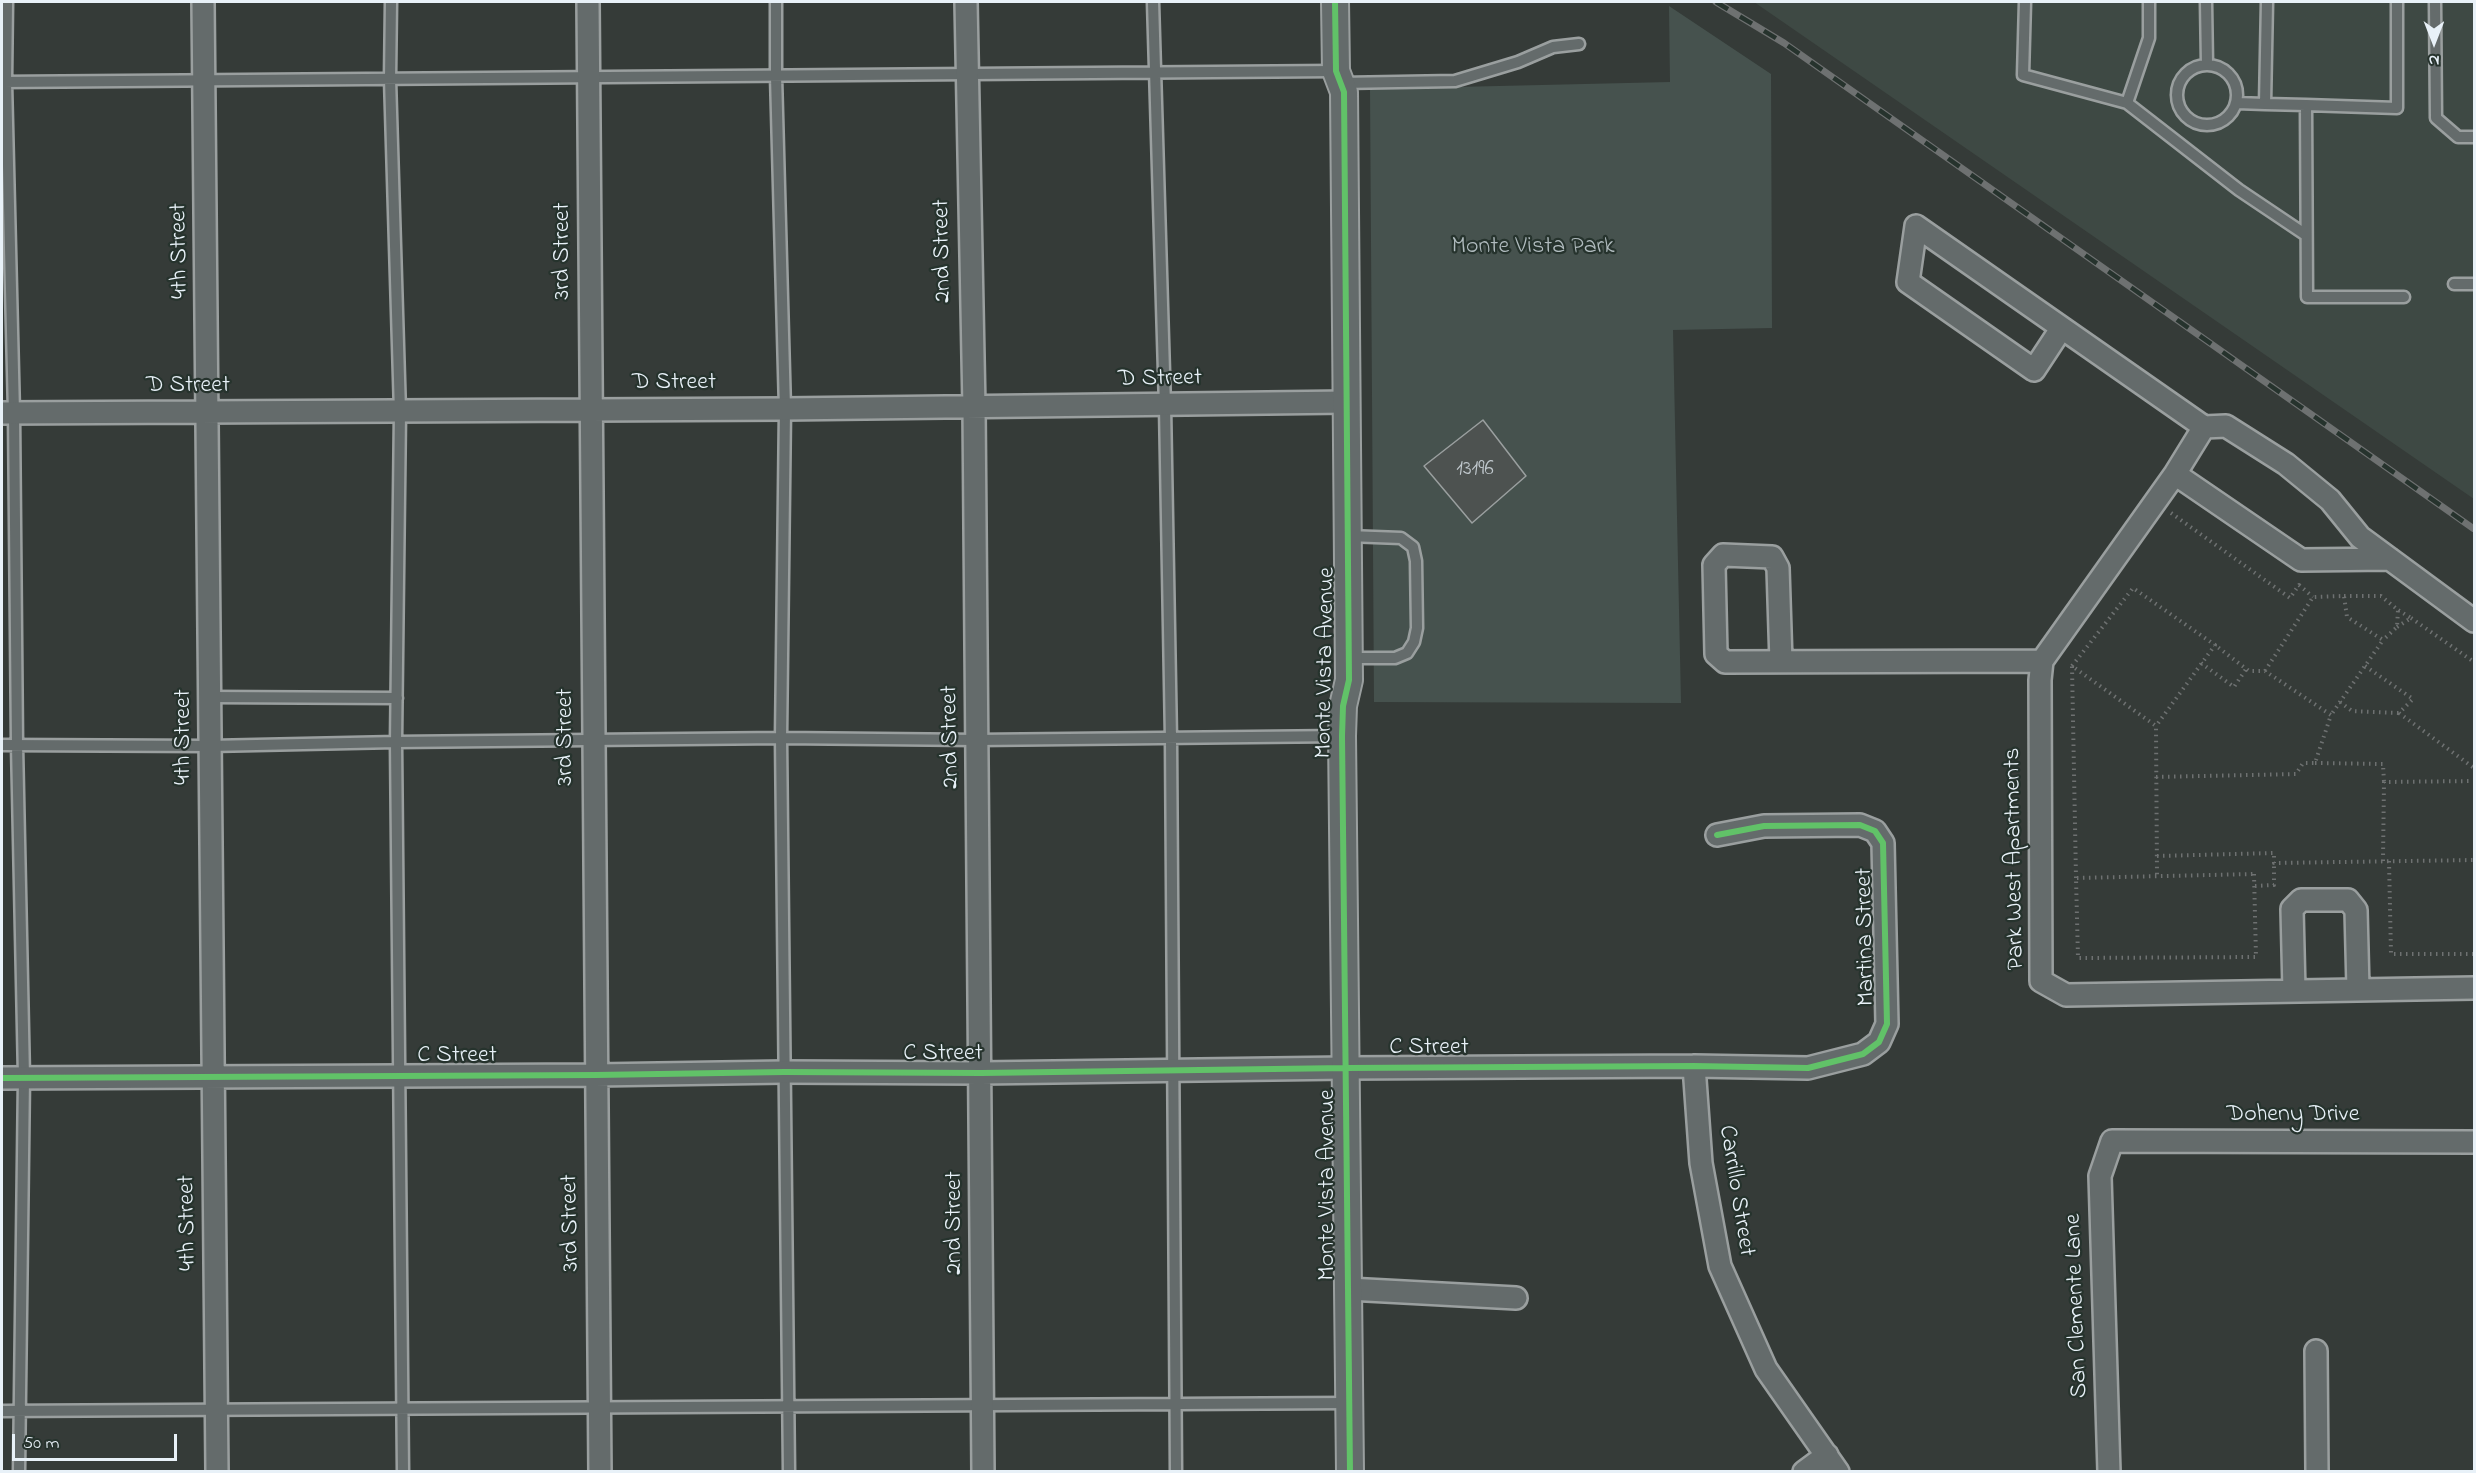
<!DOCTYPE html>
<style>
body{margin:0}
#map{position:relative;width:2476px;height:1473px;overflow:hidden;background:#353b38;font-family:"Indie Flower",sans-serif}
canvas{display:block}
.frame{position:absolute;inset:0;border:3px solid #e8f1f8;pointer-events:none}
.north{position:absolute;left:2404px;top:12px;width:60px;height:60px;-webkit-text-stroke:4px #26332d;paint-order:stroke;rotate:180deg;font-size:16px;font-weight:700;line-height:24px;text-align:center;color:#e8f1f8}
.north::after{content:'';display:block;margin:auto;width:21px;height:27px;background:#e8f1f8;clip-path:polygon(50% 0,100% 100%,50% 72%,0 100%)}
.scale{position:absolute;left:12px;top:1434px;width:165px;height:27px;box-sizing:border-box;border:3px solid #e8f1f8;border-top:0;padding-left:8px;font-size:18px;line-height:21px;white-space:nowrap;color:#e8f1f8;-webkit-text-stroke:4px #26332d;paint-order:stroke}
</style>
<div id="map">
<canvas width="2476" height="1473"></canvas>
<div class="frame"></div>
<div class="north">N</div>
<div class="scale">50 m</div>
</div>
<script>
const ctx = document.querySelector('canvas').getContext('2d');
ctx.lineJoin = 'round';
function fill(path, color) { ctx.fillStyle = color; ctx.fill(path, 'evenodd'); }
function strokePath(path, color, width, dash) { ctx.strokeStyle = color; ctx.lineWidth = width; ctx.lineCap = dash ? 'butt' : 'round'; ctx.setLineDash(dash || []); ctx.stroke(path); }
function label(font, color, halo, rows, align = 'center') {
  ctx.font = font + ' "Indie Flower",sans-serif'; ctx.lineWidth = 4.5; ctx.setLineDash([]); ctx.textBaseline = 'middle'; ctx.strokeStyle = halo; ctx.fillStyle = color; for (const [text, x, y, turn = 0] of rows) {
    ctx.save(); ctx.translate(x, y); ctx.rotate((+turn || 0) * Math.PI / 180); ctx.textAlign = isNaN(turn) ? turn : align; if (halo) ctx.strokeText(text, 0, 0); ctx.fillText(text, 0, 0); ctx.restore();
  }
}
const built = new Path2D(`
 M 1754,2 L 2474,2 L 2474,499 Z`);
const green = new Path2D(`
 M 1669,6 L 1771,74 L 1772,328 L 1673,330 L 1681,703 L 1374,702 L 1370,89 L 1670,82 Z`);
const building = new Path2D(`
 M 1483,420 L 1526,476 L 1472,523 L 1424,466 Z`);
const path = new Path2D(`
 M 2171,513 L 2290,598 L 2299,585 L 2313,597
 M 2344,596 L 2381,596 L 2398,610 L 2397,627 L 2383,640
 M 2411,618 L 2474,662
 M 2397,627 L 2411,618 L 2398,610
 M 2201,663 L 2234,687 L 2246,669
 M 2072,666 L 2133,588 L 2215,645 L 2156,726
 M 2365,666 L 2413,699 L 2399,713 L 2474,768
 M 2265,671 L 2313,597 L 2344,596 L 2347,617 L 2383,640 L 2331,715
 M 2340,702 L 2352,711 L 2399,713
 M 2315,763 L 2383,764 L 2384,782
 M 2156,777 L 2296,774 L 2303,763 L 2315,763 L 2331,715 L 2265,671 L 2249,671 L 2215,645
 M 2157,856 L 2274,853 L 2274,863 L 2474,860
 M 2383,861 L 2384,782 L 2474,781
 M 2389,861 L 2391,954 L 2474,954
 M 2254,874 L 2256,957 L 2078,958 L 2076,878 Z
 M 2076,878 L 2072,666 L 2156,726 L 2157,876
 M 2255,886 L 2274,885 L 2274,863`);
const service = new Path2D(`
 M 7,2 L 6,82 L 14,413 L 17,745 L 24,1077 L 19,1472
 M 391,2 L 390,79 L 400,412 L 396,742 L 403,1472
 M 776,2 L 776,76 L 785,409 L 781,738 L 789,1472
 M 1153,2 L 1165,406 L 1171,739 L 1176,1472
 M 2025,2 L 2023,75 L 2127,103
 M 2149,2 L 2149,38 L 2127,103 L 2239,190 L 2306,235
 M 2206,2 L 2207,64
 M 2267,2 L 2265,104 L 2306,105
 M 2397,2 L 2397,108 L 2306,105 L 2307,297 L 2404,297
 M 2435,2 L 2436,118 L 2458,137 L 2474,137
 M2177 95a30 30 0 1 1 60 0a30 30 0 1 1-60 0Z
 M 2,82 L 1335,71
 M 1341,83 L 1455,81 L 1518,62 L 1553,47 L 1579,44
 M 2237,103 L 2265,104
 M 2454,284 L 2474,284
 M 1348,536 L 1401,538 L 1413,547 L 1416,561 L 1417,628 L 1414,642 L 1407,653 L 1395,658 L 1349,658
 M 210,697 L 397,698
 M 2,745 L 210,746 L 396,742 L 781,738 L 977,740 L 1342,736
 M 2,1411 L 1348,1403`);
const minor = new Path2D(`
 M 203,2 L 217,1472
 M 588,2 L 600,1472
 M 966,2 L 974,408 L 983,1472
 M 2061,329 L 2034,370 L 1908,282 L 1916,226 L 2204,427
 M 2,413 L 785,409 L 1347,402
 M 2175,474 L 2301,560 L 2390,559
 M 2474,621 L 2360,537 L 2330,500 L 2286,464 L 2226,426 L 2204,427 L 2175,474 L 2042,661 L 2040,680 L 2041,981 L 2066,995 L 2474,988
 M 1781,662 L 1778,568 L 1772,557 L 1723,555 L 1714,565 L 1716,654 L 1725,662 L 2042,661
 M 2294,991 L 2292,909 L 2301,900 L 2348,900 L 2356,910 L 2358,989
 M 1694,1066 L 1701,1163 L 1720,1266 L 1766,1369 L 1838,1472
 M 2,1078 L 596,1075 L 784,1072 L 981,1073 L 1346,1068 L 1694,1066 L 1808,1068 L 1863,1054 L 1879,1042 L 1887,1024 L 1883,843 L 1875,831 L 1860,825 L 1764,826 L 1717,835
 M 1348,1289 L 1516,1298
 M 2316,1351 L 2317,1472
 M 1804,1472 L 1827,1455
 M 2109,1472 L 2100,1176 L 2112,1141 L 2474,1142`);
const tertiary = new Path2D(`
 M 1335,2 L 1336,71 L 1344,92 L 1349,680 L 1343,706 L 1342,736 L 1350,1472`);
const rail = new Path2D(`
 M 1716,2 L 1784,43 L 2474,529`);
const cycleway = new Path2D(`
 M 1335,2 L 1336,71 L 1344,92 L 1349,680 L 1343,706 L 1342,736 L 1350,1472
 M 2,1078 L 596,1075 L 784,1072 L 981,1073 L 1346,1068 L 1694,1066 L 1808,1068 L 1863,1054 L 1879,1042 L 1887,1024 L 1883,843 L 1875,831 L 1860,825 L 1764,826 L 1717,835`);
const numberNames = [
 ["13196",1475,471]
];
const parkNames = [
 ["Monte Vista Park",1533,248]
];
const streetNames = [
 ["4th Street",181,251,-91],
 ["3rd Street",564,251,-90],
 ["2nd Street",944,251,-91],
 ["D Street",1160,380,-1],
 ["D Street",674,384],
 ["D Street",188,387],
 ["Monte Vista Avenue",1327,663,-89],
 ["4th Street",185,737,-90],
 ["3rd Street",567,737,-90],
 ["2nd Street",952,737,-91],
 ["Park West Apartments",2016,859,-91],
 ["Martina Street",1867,937,-91],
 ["C Street",1429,1049],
 ["C Street",943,1055],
 ["C Street",457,1057],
 ["Doheny Drive",2293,1116],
 ["Monte Vista Avenue",1329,1185,-90],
 ["Carrillo Street",1735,1191,81],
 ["4th Street",189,1223,-91],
 ["3rd Street",572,1223,-91],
 ["2nd Street",956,1223,-90],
 ["San Clemente Lane",2078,1306,-92]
];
fill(built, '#3e4944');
fill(green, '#46524e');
fill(building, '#4d5250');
strokePath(building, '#9a9f9f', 1.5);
strokePath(service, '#9a9f9f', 15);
strokePath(minor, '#9a9f9f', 26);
strokePath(tertiary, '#9a9f9f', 30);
strokePath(path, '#6e7171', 4, [1.5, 4.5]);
strokePath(service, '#646b6b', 10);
strokePath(minor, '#646b6b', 21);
strokePath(tertiary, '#646b6b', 26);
strokePath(rail, '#6e7171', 7);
strokePath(rail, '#26332d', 4.5, [14]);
strokePath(cycleway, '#61c268', 6);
label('21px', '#c1c9ce', null, numberNames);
label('24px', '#b0bbbe', '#26332d', parkNames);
label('24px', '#e8f1f8', '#26332d', streetNames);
</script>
